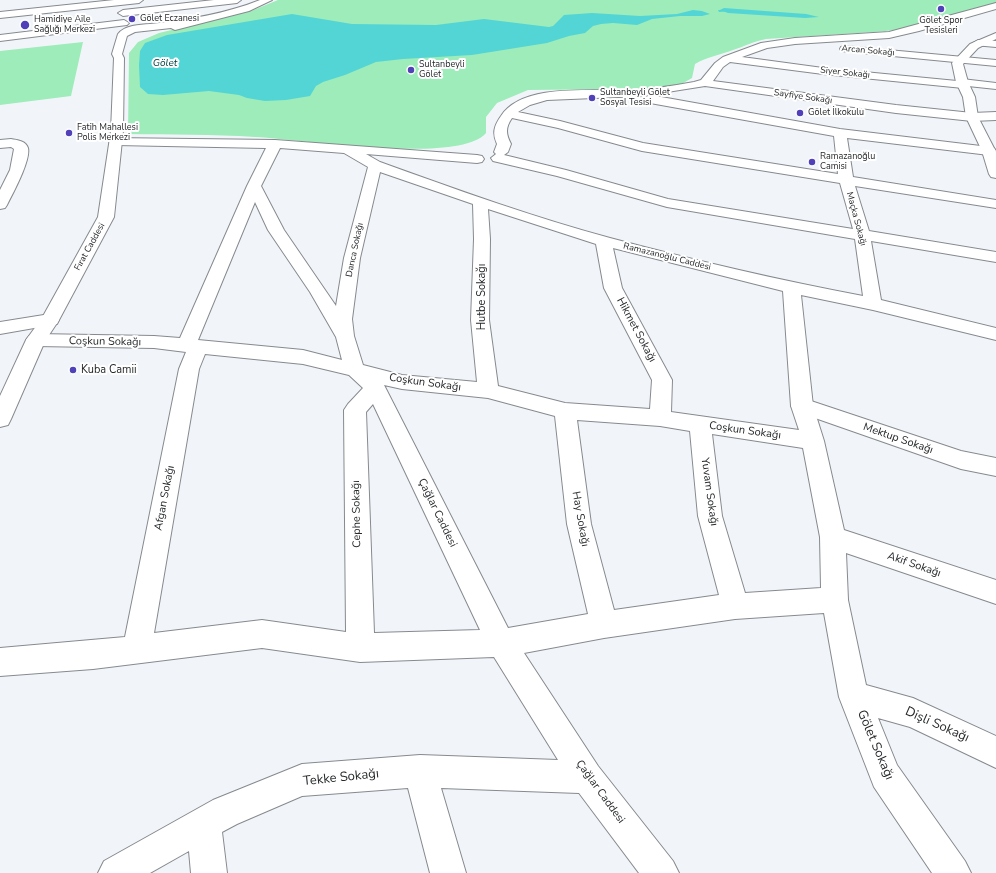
<!DOCTYPE html>
<meta charset="utf-8">
<style>
body{margin:0}
canvas{display:block;background:#f1f5fa}
</style>
<canvas width="996" height="873"></canvas>
<script>
const ctx = document.querySelector('canvas').getContext('2d');
ctx.lineJoin = 'round';
function fill(path, color) { ctx.fillStyle = color; ctx.fill(path, 'evenodd'); }
function strokePath(path, color, width, dash) { ctx.strokeStyle = color; ctx.lineWidth = width; ctx.lineCap = dash ? 'butt' : 'round'; ctx.setLineDash(dash || []); ctx.stroke(path); }
function label(font, color, halo, rows, align = 'center') {
  ctx.font = font + ' "Nunito Sans",sans-serif'; ctx.lineWidth = 4; ctx.setLineDash([]); ctx.textBaseline = 'middle'; ctx.strokeStyle = halo; ctx.fillStyle = color; for (const [text, x, y, turn = 0] of rows) {
    ctx.save(); ctx.translate(x, y); ctx.rotate((+turn || 0) * Math.PI / 180); ctx.textAlign = isNaN(turn) ? turn : align; if (halo) ctx.strokeText(text, 0, 0); ctx.fillText(text, 0, 0); ctx.restore();
  }
}
const green = new Path2D(`
 M 278,0 L 996,0 L 996,3 L 907,29 L 874,32 L 766,39 C 755,41 745,46 733,50 C 720,55 707,57 695,64 L 692,78 L 678,86 L 631,92 L 627,89 L 528,90 L 497,103 L 486,117 L 486,133 C 459,165 299,139 255,137 C 212,134 170,135 128,134 L 129,53 L 138,42 L 159,33 L 235,15 L 251,11 Z
 M 83,42 L 71,96 L 0,105 L 0,51 Z`);
const water = new Path2D(`
 M 724,8 L 806,14 L 819,17 L 805,18 L 728,13 L 720,10 Z
 M 693,10 L 702,11 L 710,14 L 702,16 L 680,16 L 652,19 L 637,25 L 613,23 L 601,24 L 593,26 L 585,33 L 569,36 L 547,43 L 472,55 L 403,59 L 376,62 L 345,75 L 323,82 L 316,86 L 310,96 L 286,100 L 265,101 L 247,98 L 239,95 L 209,91 L 163,95 L 148,94 L 140,87 L 139,65 L 140,51 L 145,43 L 167,35 L 292,14 L 352,24 L 436,25 L 484,19 L 549,27 L 553,26 L 564,15 L 592,13 L 640,16 L 677,14 Z`);
const stream = new Path2D(`
 M 718,10 L 730,10 L 731,11 L 719,12 Z`);
const minor = new Path2D(`
 M 114,0 L 143,0 L 139,3 L 0,18 L 0,12 Z
 M 214,0 L 241,0 L 237,3 L 123,16 L 118,13 L 123,10 Z
 M 996,3 L 996,9 L 919,31 L 889,38 L 795,44 L 767,48 L 742,57 L 823,68 L 957,81 L 962,79 L 996,83 L 996,89 L 968,86 L 963,88 L 823,74 L 730,62 L 723,67 L 713,81 L 896,105 L 972,113 L 996,112 L 996,120 L 972,121 L 896,113 L 705,86 L 642,96 L 547,100 L 530,105 L 518,112 L 560,121 L 643,143 L 838,174 L 834,136 L 650,103 L 646,101 L 644,99 L 646,97 L 650,95 L 840,129 L 989,147 L 994,148 L 996,151 L 994,154 L 989,155 L 847,138 L 853,177 L 996,200 L 996,208 L 855,186 L 869,231 L 996,252 L 996,262 L 871,241 L 881,300 L 996,328 L 996,340 L 873,310 L 801,295 L 813,406 L 824,441 L 844,530 L 996,580 L 996,604 L 846,553 L 848,600 L 866,685 L 913,698 L 996,736 L 996,768 L 910,727 L 878,718 L 897,765 L 965,861 L 971,873 L 932,873 L 874,787 L 839,697 L 824,613 L 735,619 L 604,638 L 524,653 L 598,766 L 673,861 L 679,873 L 639,873 L 579,793 L 441,788 L 466,873 L 430,873 L 408,788 L 302,796 L 237,824 L 222,832 L 227,873 L 191,873 L 189,851 L 150,873 L 98,873 L 104,861 L 213,800 L 302,764 L 420,755 L 558,760 L 494,657 L 360,662 L 262,648 L 93,669 L 0,676 L 0,648 L 125,637 L 179,369 L 186,352 L 154,348 L 36,346 L 29,344 L 26,340 L 29,336 L 36,334 L 154,336 L 180,338 L 247,186 L 266,148 L 116,145 L 111,144 L 109,141 L 111,138 L 275,140 L 477,155 L 482,156 L 484,159 L 482,162 L 477,163 L 366,154 L 380,162 C 455,189 532,217 610,238 C 693,260 778,280 863,296 L 855,239 L 667,207 L 557,176 L 493,161 L 491,158 L 496,154 L 494,152 L 497,144 C 492,133 494,126 501,116 C 523,82 595,92 631,90 C 652,89 673,86 694,82 L 701,80 L 715,63 L 723,57 L 761,43 L 795,38 L 889,32 ZM 512,118 L 558,128 L 642,151 L 840,183 L 853,229 L 668,199 L 566,170 L 504,155 L 508,152 L 511,144 C 506,134 505,128 512,118 ZM 280,148 L 344,153 L 368,167 L 344,258 L 336,306 L 284,230 L 261,186 ZM 380,172 L 473,204 L 474,239 L 471,320 L 477,382 L 402,375 L 363,365 L 354,336 L 352,319 L 360,258 ZM 255,202 L 268,230 L 310,292 L 336,337 L 342,360 L 303,350 L 198,340 ZM 488,209 L 596,244 L 604,288 L 652,380 L 650,409 L 565,403 L 498,386 L 489,320 L 490,239 ZM 613,248 L 783,291 L 791,406 L 799,430 L 671,412 L 672,380 L 622,288 ZM 205,354 L 303,364 L 349,375 L 363,388 L 348,404 L 344,410 L 346,632 L 262,620 L 154,633 L 199,369 ZM 384,385 L 402,389 L 488,398 L 555,416 L 567,524 L 588,614 L 508,628 ZM 373,404 L 480,630 L 374,633 L 366,412 ZM 577,420 L 660,426 L 690,431 L 698,516 L 719,595 L 614,610 L 591,524 ZM 712,434 L 803,448 L 820,537 L 821,588 L 745,593 L 722,516 Z
 M 124,20 L 129,23 L 127,25 L 0,41 L 0,35 Z
 M 978,40 L 996,41 L 996,47 L 974,45 L 973,43 Z
 M 845,46 L 996,60 L 996,66 L 841,51 L 840,49 L 841,47 Z
 M 11,139 C 17,140 26,141 28,148 C 31,160 13,193 7,205 L 5,208 L 0,209 L 0,190 L 10,170 L 14,149 L 11,147 L 0,148 L 0,140 Z
 M 50,314 L 57,316 L 59,320 L 57,324 L 0,334 L 0,322 Z`);
const tertiary = new Path2D(`
 M 260,0 L 272,0 L 249,11 L 175,30 L 171,28 L 135,32 L 127,36 L 122,54 L 124,58 L 123,131 L 114,217 L 59,320 L 45,341 L 11,419 L 8,425 L 0,427 L 0,396 L 26,340 L 42,318 L 98,217 L 111,131 L 114,58 L 112,54 L 118,34 C 125,25 139,25 150,24 C 188,20 225,14 260,0 Z
 M 996,33 L 996,39 L 978,48 L 963,64 L 968,82 L 975,97 L 978,117 L 996,152 L 996,178 L 991,177 L 989,174 L 982,151 L 966,117 L 963,97 L 956,82 L 952,63 L 970,44 Z
 M 802,398 L 961,451 L 996,458 L 996,476 L 961,469 L 795,411 L 791,406 L 795,401 Z`);
const markers = [
 [941,9,4,"#5041b8"],
 [132,19,4,"#5041b8"],
 [25,25,5,"#5041b8"],
 [411,70,4,"#5041b8"],
 [592,98,4,"#5041b8"],
 [800,113,4,"#5041b8"],
 [69,133,4,"#5041b8"],
 [812,162,4,"#5041b8"],
 [73,370,4,"#5041b8"]
];
const farPoinames = [
 ["Gölet Eczanesi",140,19],
 ["Hamidiye Aile",34,20],
 ["Sağlığı Merkezi",34,30],
 ["Gölet Spor",941,21,"center"],
 ["Tesisleri",941,31,"center"],
 ["Sultanbeyli",419,65],
 ["Gölet",419,75],
 ["Sultanbeyli Gölet",600,93],
 ["Sosyal Tesisi",600,103],
 ["Gölet İlkokulu",808,113],
 ["Fatih Mahallesi",77,128],
 ["Polis Merkezi",77,138],
 ["Ramazanoğlu",820,157],
 ["Camisi",820,167]
];
const farStreetnames = [
 ["Arcan Sokağı",868,51,5],
 ["Siyer Sokağı",845,73,6],
 ["Sayfiye Sokağı",803,97,8],
 ["Maçka Sokağı",856,219,75],
 ["Fırat Caddesi",90,247,-61],
 ["Darıca Sokağı",355,250,-78],
 ["Ramazanoğlu Caddesi",667,257,14]
];
const farWaternames = [
 ["Gölet",165,64]
];
const streetNames = [
 ["Hutbe Sokağı",482,297,-90],
 ["Hikmet Sokağı",636,330,62],
 ["Coşkun Sokağı",105,342,1],
 ["Coşkun Sokağı",425,383,8],
 ["Coşkun Sokağı",745,431,8],
 ["Mektup Sokağı",898,439,19],
 ["Yuvam Sokağı",709,492,82],
 ["Afgan Sokağı",165,498,-79],
 ["Çağlar Caddesi",437,513,64],
 ["Cephe Sokağı",357,514,-91],
 ["Hay Sokağı",580,519,80],
 ["Akif Sokağı",914,565,19],
 ["Çağlar Caddesi",600,792,54]
];
const poiNames = [
 ["Kuba Camii",81,370]
];
const nearStreetnames = [
 ["Dişli Sokağı",937,725,24],
 ["Gölet Sokağı",875,745,67],
 ["Tekke Sokağı",341,778,-6]
];
fill(green, '#9eecba');
fill(water, '#53d5d5');
fill(stream, '#53d5d5');
strokePath(minor, '#868a8e', 2);
strokePath(tertiary, '#868a8e', 2);
fill(minor, '#fff');
fill(tertiary, '#fff');
for (const [x, y, r, color] of markers) { const dot = new Path2D(); dot.arc(x, y, r, 0, 2 * Math.PI); ctx.fillStyle = color; ctx.fill(dot); strokePath(dot, '#fff', 1.5); }
label('9px', '#252729', '#fff', farPoinames, 'left');
label('9px', '#252729', '#fff', farStreetnames);
label('italic 10px', '#014040', '#fff', farWaternames);
label('11px', '#252729', '#fff', streetNames);
label('11px', '#252729', '#fff', poiNames, 'left');
label('13px', '#252729', '#fff', nearStreetnames);
</script>
